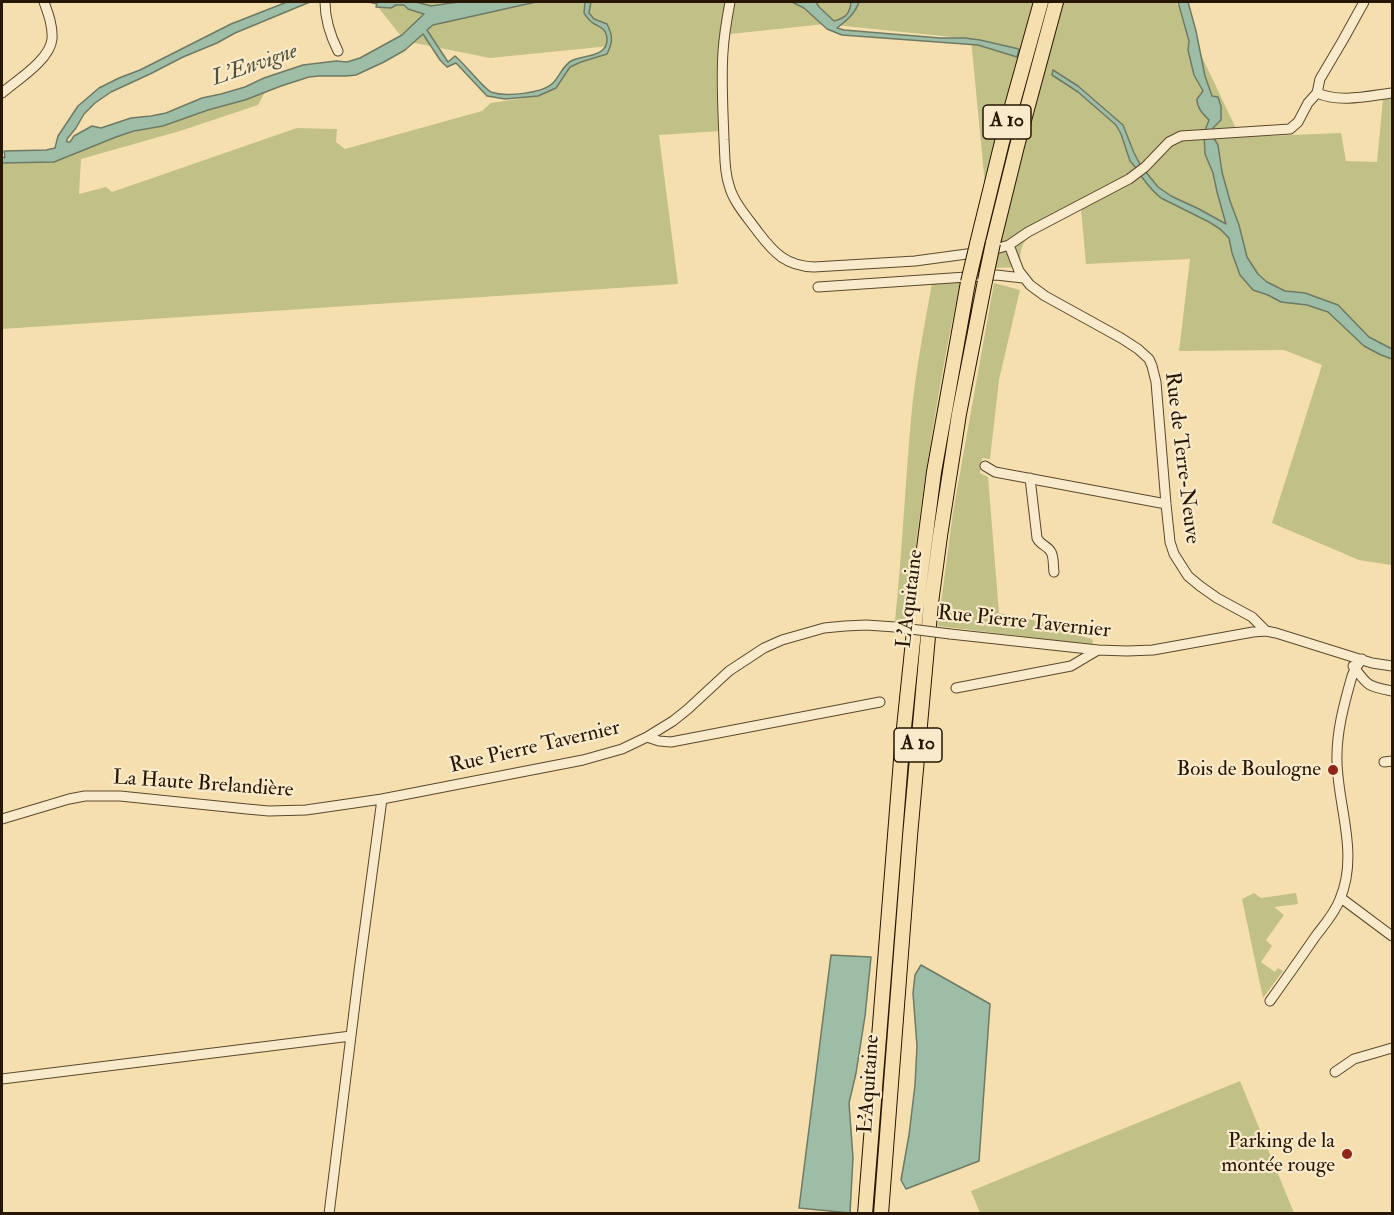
<!DOCTYPE html>
<meta charset="utf-8">
<style>
body{margin:0}
#map{position:relative;width:1394px;height:1215px;overflow:hidden;background:#f6dfaf;font-family:"IM FELL Double Pica",serif}
canvas{display:block}
.frame{position:absolute;inset:0;border:3px solid #271602;pointer-events:none}
</style>
<div id="map">
<canvas width="1394" height="1215"></canvas>
<div class="frame"></div>
</div>
<script>
const ctx = document.querySelector('canvas').getContext('2d');
ctx.lineJoin = 'round';
function fill(path, color) { ctx.fillStyle = color; ctx.fill(path, 'evenodd'); }
function strokePath(path, color, width, dash) { ctx.strokeStyle = color; ctx.lineWidth = width; ctx.lineCap = dash ? 'butt' : 'round'; ctx.setLineDash(dash || []); ctx.stroke(path); }
function label(font, color, halo, rows, align = 'center') {
  ctx.font = font + ' "IM FELL Double Pica",serif'; ctx.lineWidth = 4.5; ctx.setLineDash([]); ctx.textBaseline = 'middle'; ctx.strokeStyle = halo; ctx.fillStyle = color; for (const [text, x, y, turn = 0] of rows) {
    ctx.save(); ctx.translate(x, y); ctx.rotate((+turn || 0) * Math.PI / 180); ctx.textAlign = isNaN(turn) ? turn : align; if (halo) ctx.strokeText(text, 0, 0); ctx.fillText(text, 0, 0); ctx.restore();
  }
}
const green = new Path2D(`
 M 374,2 L 1176,2 L 1240,137 L 1341,133 L 1346,161 L 1377,162 L 1383,99 L 1392,99 L 1392,556 L 1391,565 L 1359,560 L 1272,523 L 1322,365 L 1284,350 L 1179,351 L 1190,259 L 1086,264 L 1081,209 L 1028,237 C 1020,246 1020,255 1020,267 L 993,268 L 971,39 L 825,24 L 721,35 L 720,131 L 659,135 L 678,284 L 2,329 L 2,163 L 54,162 L 116,137 L 245,100 L 265,92 L 258,105 L 180,131 L 81,159 L 79,194 L 106,187 L 112,192 L 297,128 L 337,129 L 336,142 L 345,149 L 482,111 L 491,103 L 538,96 L 556,88 L 570,67 L 581,62 L 607,54 L 610,46 L 490,58 L 405,41 Z
 M 932,283 L 960,283 C 936,395 920,508 906,622 L 895,621 C 902,554 905,487 911,419 C 915,374 924,328 932,283 Z
 M 994,283 L 1020,290 L 999,380 L 990,459 L 982,458 L 980,473 L 988,477 L 999,613 L 1062,626 L 1079,628 L 1080,636 L 1092,639 L 1093,642 L 1092,645 L 938,626 L 953,512 Z
 M 1254,893 L 1261,898 L 1296,893 L 1298,904 L 1274,907 L 1284,915 L 1266,940 L 1272,946 L 1261,962 L 1275,972 L 1278,968 L 1283,971 L 1263,998 L 1242,899 Z
 M 1240,1081 L 1294,1213 L 980,1213 L 971,1191 Z`);
const water = new Path2D(`
 M 287,2 L 310,2 L 235,33 L 217,43 L 183,57 L 150,74 L 111,92 L 95,103 L 84,114 L 76,128 L 67,139 L 67,142 L 70,142 L 74,136 L 92,126 L 101,128 L 131,118 L 151,116 L 166,113 L 202,98 L 221,94 L 245,87 L 264,78 L 303,65 L 336,61 L 347,62 L 360,58 L 402,35 L 424,14 L 408,9 L 404,5 L 396,5 L 391,8 L 376,7 L 377,4 L 369,2 L 416,2 L 431,6 L 458,2 L 536,2 L 433,25 L 427,30 L 448,62 L 455,56 C 464,63 484,89 491,92 C 505,97 543,94 554,82 C 560,75 563,66 571,61 C 583,55 608,57 607,39 C 606,28 601,28 593,23 C 589,21 586,16 584,13 L 585,2 L 591,2 L 589,13 L 594,19 L 607,24 C 613,36 613,42 607,54 L 581,62 L 570,67 L 556,88 L 538,96 L 505,99 L 487,96 L 456,63 L 447,67 L 440,60 L 423,34 L 405,50 L 384,62 L 356,75 L 346,76 L 319,76 L 309,77 L 281,86 L 245,100 L 208,110 L 163,126 L 134,131 L 116,137 L 54,162 L 2,163 L 2,158 L 5,157 L 4,151 L 46,150 L 55,148 L 58,136 L 78,106 L 99,88 L 119,78 L 140,70 L 231,24 Z
 M 792,2 L 816,2 L 819,7 L 834,21 C 846,18 850,13 851,2 L 859,2 C 855,14 847,20 837,28 L 844,30 L 940,38 L 965,38 L 980,40 L 1019,49 L 1017,57 L 978,45 L 842,35 L 827,29 L 804,8 Z
 M 1178,2 L 1188,2 L 1196,31 L 1205,76 L 1212,96 L 1218,97 L 1221,106 L 1221,120 L 1213,128 L 1213,137 L 1218,145 L 1222,172 L 1230,201 L 1239,225 L 1247,257 L 1258,274 L 1267,282 L 1285,291 L 1305,293 L 1338,305 L 1369,337 L 1392,349 L 1392,359 L 1381,355 L 1364,346 L 1328,312 L 1307,305 L 1281,302 L 1268,295 L 1253,290 L 1240,275 L 1232,253 L 1229,238 L 1220,229 L 1209,222 L 1161,198 C 1153,192 1147,184 1141,176 L 1141,174 L 1130,161 L 1121,134 L 1116,125 L 1078,92 L 1052,75 L 1053,70 L 1078,86 L 1123,125 L 1134,153 L 1141,166 L 1158,187 L 1171,196 L 1199,209 L 1226,224 L 1217,192 L 1213,173 L 1205,154 L 1204,133 L 1209,120 C 1202,113 1197,108 1197,99 L 1203,91 L 1194,75 L 1188,50 L 1189,41 Z
 M 831,955 L 871,957 L 865,1016 L 856,1073 L 849,1103 L 853,1158 L 850,1213 L 799,1208 Z
 M 921,965 L 990,1004 L 979,1161 L 906,1189 L 901,1180 L 909,1135 L 915,1085 L 917,1046 L 913,993 L 915,975 Z`);
const minor = new Path2D(`
 M 325,2 C 325,20 330,35 338,51
 M 730,2 C 727,18 724,35 723,52 C 721,81 723,110 724,140 C 725,154 724,171 729,185 C 733,202 748,218 758,232 C 774,253 786,266 814,267 L 915,261 L 989,251 L 1009,245 L 1028,232 L 1129,179 L 1145,167 L 1169,142 L 1181,136 L 1290,129 L 1298,122 L 1308,103 L 1317,93 L 1320,79 L 1343,40 L 1364,2
 M 2,93 C 17,80 50,60 52,39 C 53,26 48,13 44,2
 M 1317,93 C 1340,103 1368,96 1392,93
 M 1009,245 L 1019,271 L 1030,285 L 1045,296 L 1121,338 L 1138,349 L 1149,359 L 1152,366 L 1156,382 L 1166,504 L 1170,542 L 1174,554 L 1188,576 L 1200,586 L 1217,598 L 1252,617 L 1266,631
 M 818,287 L 996,275 L 1023,278
 M 985,466 L 995,472 L 1166,504
 M 1030,478 L 1037,538 C 1040,545 1047,545 1051,552 C 1054,557 1053,566 1054,572
 M 950,634 L 1098,650 L 1127,651 L 1153,650 L 1253,632 L 1266,631 L 1276,633 L 1372,663 L 1392,666
 M 1353,666 C 1368,686 1367,686 1392,691
 M 956,688 L 1071,666 L 1098,650
 M 647,737 L 659,741 L 671,742 L 880,702
 M 1384,762 L 1392,761
 M 2,819 L 69,799 L 85,796 L 120,796 L 247,809 L 269,811 L 306,810 L 382,799 L 583,760 L 622,749 L 647,737 L 673,721 L 688,709 L 729,671 L 764,648 L 782,640 L 824,628 L 845,626 L 866,625 L 895,627
 M 1341,898 L 1392,936
 M 1270,1001 C 1285,980 1300,959 1315,937 C 1324,925 1335,913 1340,899 C 1359,854 1338,807 1337,762 C 1336,733 1344,704 1352,676 L 1355,669 L 1362,659
 M 1335,1072 L 1354,1059 L 1392,1048
 M 2,1079 L 351,1036
 M 329,1214 L 359,971 L 382,799`);
const highway = new Path2D(`
 M 993,243 L 1017,146 L 1056,2
 M 977,244 L 1002,142 L 1041,2
 M 865,1214 L 902,747 L 917,602 L 934,472 L 968,282
 M 881,1214 L 910,836 L 931,603 L 940,536 L 959,414 L 985,281`);
const minorBridge = new Path2D(`
 M 895,627 L 950,634`);
const highwayBridge = new Path2D(`
 M 985,281 L 993,243
 M 968,282 L 977,244`);
const markers = [
 [1333,770,6,"#8f2418"],
 [1347,1154,6,"#8f2418"]
];
const shields = [
 [1007,122,48],
 [918,745,48]
];
const shieldNames = [
 ["A 10",1007,122],
 ["A 10",918,745]
];
const streetNames = [
 ["Rue de Terre-Neuve",1181,458,83],
 ["L'Aquitaine",911,599,-83],
 ["Rue Pierre Tavernier",1024,623,6],
 ["Rue Pierre Tavernier",535,748,-13],
 ["La Haute Brelandière",203,785,4],
 ["L'Aquitaine",870,1084,-86]
];
const poiNames = [
 ["Bois de Boulogne",1321,770],
 ["Parking de la",1335,1142],
 ["montée rouge",1335,1166]
];
const waterNames = [
 ["L'Envigne",255,66,-19]
];
fill(green, '#c1c087');
fill(water, '#9ebda6');
strokePath(water, '#6e7a64', 1.5);
strokePath(minor, '#5b482d', 11);
strokePath(highway, '#271602', 16);
strokePath(minor, '#f9eacb', 9);
strokePath(highway, '#f6dfaf', 14);
strokePath(minorBridge, '#5b482d', 11, []);
strokePath(highwayBridge, '#271602', 16, []);
strokePath(minorBridge, '#f9eacb', 9);
strokePath(highwayBridge, '#f6dfaf', 14);
for (const [x, y, r, color] of markers) { const dot = new Path2D(); dot.arc(x, y, r, 0, 2 * Math.PI); ctx.fillStyle = color; ctx.fill(dot); strokePath(dot, '#f9eacb', 2); }
for (const [x, y, w] of shields) { const box = new Path2D(); box.roundRect(x - w / 2, y - 17, w, 34, 4.5); ctx.fillStyle = '#f9eacb'; ctx.fill(box); strokePath(box, '#271602', 1.5); }
label('bold 20px', '#271602', null, shieldNames);
label('21px', '#271602', '#f9eacb', streetNames);
label('21px', '#271602', '#f9eacb', poiNames, 'right');
label('italic 22px', '#51503b', '#f9eacb', waterNames);
</script>
